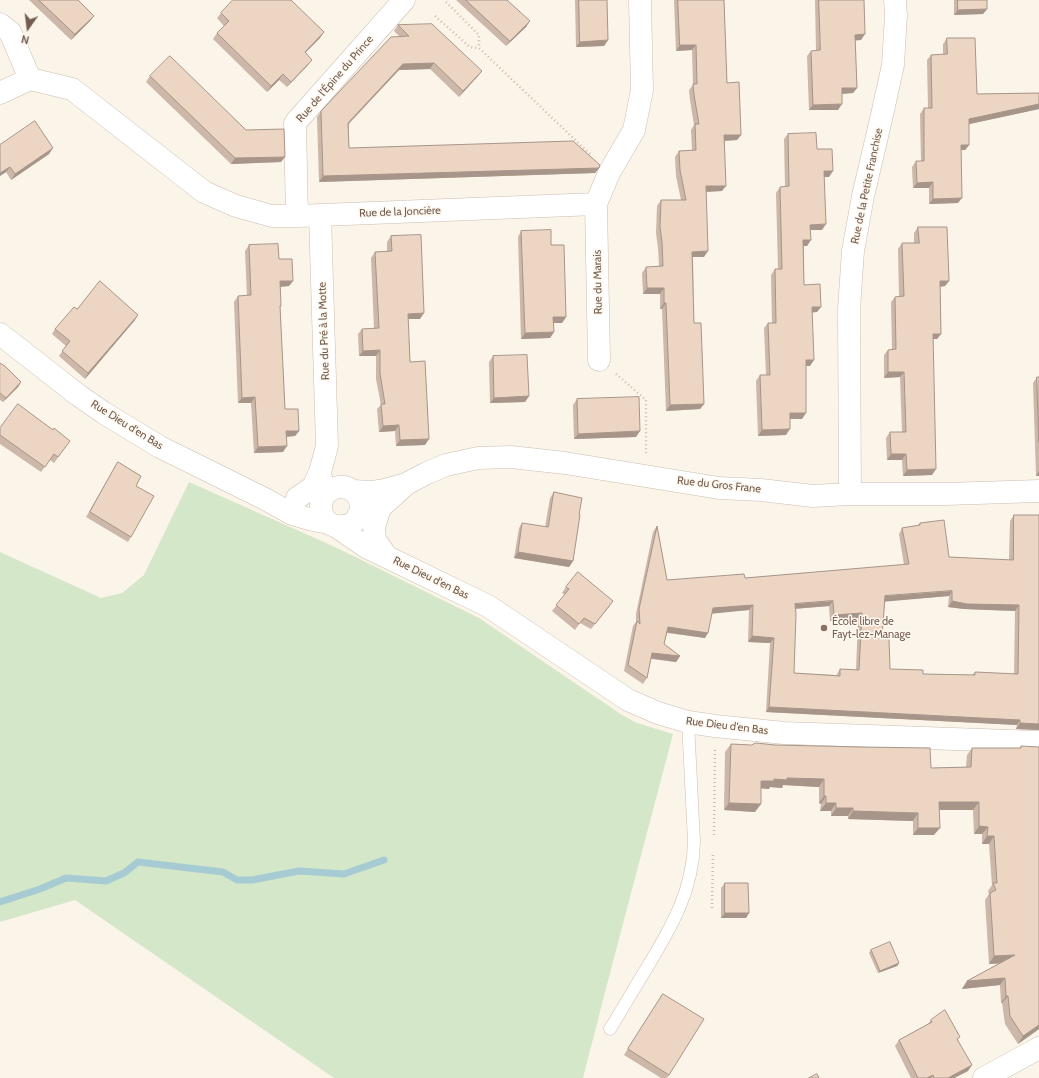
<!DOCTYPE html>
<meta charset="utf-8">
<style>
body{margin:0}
#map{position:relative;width:1039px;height:1078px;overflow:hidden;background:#fbf4e9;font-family:Cabin,sans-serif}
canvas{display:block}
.north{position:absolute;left:8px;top:8px;width:40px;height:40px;-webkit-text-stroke:3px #fdf8ef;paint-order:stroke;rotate:194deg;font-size:11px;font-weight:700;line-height:16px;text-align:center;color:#735d4f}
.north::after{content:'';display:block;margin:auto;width:14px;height:18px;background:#735d4f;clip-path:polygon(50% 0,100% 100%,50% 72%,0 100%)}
</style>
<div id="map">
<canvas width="1039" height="1078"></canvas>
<div class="north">N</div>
</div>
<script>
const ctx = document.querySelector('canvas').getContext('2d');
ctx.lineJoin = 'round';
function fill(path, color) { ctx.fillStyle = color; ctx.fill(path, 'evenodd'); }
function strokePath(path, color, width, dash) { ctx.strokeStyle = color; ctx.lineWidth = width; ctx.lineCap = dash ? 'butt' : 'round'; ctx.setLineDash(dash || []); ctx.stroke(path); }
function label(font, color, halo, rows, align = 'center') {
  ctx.font = font + ' Cabin,sans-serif'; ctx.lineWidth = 3; ctx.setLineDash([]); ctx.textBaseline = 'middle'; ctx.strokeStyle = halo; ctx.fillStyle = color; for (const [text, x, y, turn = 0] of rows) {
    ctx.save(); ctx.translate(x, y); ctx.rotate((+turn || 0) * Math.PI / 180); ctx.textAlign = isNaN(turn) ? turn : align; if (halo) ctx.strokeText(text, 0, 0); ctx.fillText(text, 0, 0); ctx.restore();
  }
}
const green = new Path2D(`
 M 189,482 L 335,547 L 479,618 L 622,715 L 637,723 L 673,734 C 643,849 612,963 583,1078 L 334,1078 L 75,900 L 0,922 L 0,552 L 101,598 L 122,593 L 144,575 Z`);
const stream = new Path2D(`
 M 0,902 L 40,889 L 66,878 L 106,881 L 124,873 L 138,862 L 223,872 L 237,880 L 252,880 L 299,871 L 344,874 L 384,860`);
const path = new Path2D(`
 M 446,2 L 479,35 L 479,48 L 592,156
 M 435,16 L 470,47 L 479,48
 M 616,374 L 646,400 L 646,453
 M 714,835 L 715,748
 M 712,908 L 713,852`);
const lane = new Path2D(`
 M 610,1029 C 623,1008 635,987 648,966 C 672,926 693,890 694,842 L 688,722`);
const street = new Path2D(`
 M 0,24 L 10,32 L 30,79
 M 0,93 L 30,79 L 72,89 L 204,192 L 236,206 L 272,216 L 297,216 L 596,204
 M 297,216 L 295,123 L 404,0
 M 0,334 L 78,395 L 104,413 L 160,447 L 265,499 L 292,514 L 309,519 L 329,523
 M 599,360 L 596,204 L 609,173 L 634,130 L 642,90 L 640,0
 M 320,472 C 321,479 323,487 323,494 C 324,498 321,501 321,506 C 320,515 327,525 336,526 C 343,527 349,526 354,522 C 375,503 345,471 324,496
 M 353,491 L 371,492 L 384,490 L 406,484 L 427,473 L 446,465 L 478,458 L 511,457 L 565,463 L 719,488 L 761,490 L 813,496 L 850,494 L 946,494 L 1039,491
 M 850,494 L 849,309 L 853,251 L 863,196 L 882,115 L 893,65 L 896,15 L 895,0
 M 297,498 L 313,487 L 320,472 L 327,446 L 320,215
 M 380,508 L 374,527 L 375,540 L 387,557
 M 358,516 L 380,508 L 403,487
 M 337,527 L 366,547 L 387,557 L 488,606 L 628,700 L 658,713 L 688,722 L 715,726 L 784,733 L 1039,742
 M 984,1078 L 1039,1048`);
const wall = new Path2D(`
 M 29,0 L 78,0 L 94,16 L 90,21 L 71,40 Z
 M 456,0 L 507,0 L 526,27 L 506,46 Z
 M 575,0 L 607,0 L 608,40 L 604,46 L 576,47 Z
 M 674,0 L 724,0 L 727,83 L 741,135 L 737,140 L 725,141 L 722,191 L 706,192 L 704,257 L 693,257 L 694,323 L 704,404 L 700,409 L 666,411 L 662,309 L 660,309 L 660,294 L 643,294 L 642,273 L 646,267 L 659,266 L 658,248 L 656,233 L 657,206 L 661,200 L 681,200 L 676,176 L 675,157 L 679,151 L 692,150 L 691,130 L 694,125 L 690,100 L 689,90 L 693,85 L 692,50 L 676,51 Z
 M 815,0 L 864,0 L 861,40 L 855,40 L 857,88 L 853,93 L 842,94 L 838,110 L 809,110 L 807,56 L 811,51 L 816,51 Z
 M 954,0 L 987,0 L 987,9 L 983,14 L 954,15 Z
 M 221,13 L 320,38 L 305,53 L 308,65 L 287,87 L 279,80 L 267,92 L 213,39 L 217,33 L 224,26 L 217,18 Z
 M 398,25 L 482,71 L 478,76 L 459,97 L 430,69 L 399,70 L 349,124 L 349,148 L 599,168 L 595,173 L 319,182 L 317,117 L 321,111 L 400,37 L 394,31 Z
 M 947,38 L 977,94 L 1039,93 L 1039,109 L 969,124 L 969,145 L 965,150 L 961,150 L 958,203 L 929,204 L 929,188 L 913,188 L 912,167 L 916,161 L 921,161 L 920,114 L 924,108 L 928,108 L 927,60 L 931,55 L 943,54 L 943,44 Z
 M 150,76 L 246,130 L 281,162 L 231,164 L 146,82 Z
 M 788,134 L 817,149 L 829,177 L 824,177 L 822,230 L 810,230 L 807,246 L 804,246 L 804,285 L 817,312 L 812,312 L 810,366 L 806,366 L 802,419 L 790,419 L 786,435 L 758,436 L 756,381 L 760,375 L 766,375 L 764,328 L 768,323 L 772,323 L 771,275 L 775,269 L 778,269 L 776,193 L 780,187 L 785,187 L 784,139 Z
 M 0,145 L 49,154 L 11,180 L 6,172 L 0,176 Z
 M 918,227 L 949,281 L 945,286 L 940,287 L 941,334 L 937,339 L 933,339 L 932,475 L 903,476 L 902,460 L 887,460 L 886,438 L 890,432 L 902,432 L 900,377 L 884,378 L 884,355 L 888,350 L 892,349 L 891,302 L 895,297 L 899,296 L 898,249 L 902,243 L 914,243 L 914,233 Z
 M 521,231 L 551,245 L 566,317 L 562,323 L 553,323 L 554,332 L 550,338 L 521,339 L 518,237 Z
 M 391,236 L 420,319 L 408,319 L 410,362 L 425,445 L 396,446 L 395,431 L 379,432 L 377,409 L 381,405 L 376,379 L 376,356 L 359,356 L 358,334 L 362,329 L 374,328 L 371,258 L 375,252 L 387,251 L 387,242 Z
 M 249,245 L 279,259 L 293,281 L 289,286 L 280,287 L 281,306 L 280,308 L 285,409 L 299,431 L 295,436 L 286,437 L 283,452 L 254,453 L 251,403 L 238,403 L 234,302 L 238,296 L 247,296 L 245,251 Z
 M 77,309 L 135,320 L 85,379 L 59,356 L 66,346 L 52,334 L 55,329 Z
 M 493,356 L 529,396 L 525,402 L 490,403 L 489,362 Z
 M 0,363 L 21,382 L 18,387 L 3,402 L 0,400 Z
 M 1037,377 L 1039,377 L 1039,476 L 1036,476 L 1033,383 Z
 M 577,399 L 636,437 L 574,439 L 573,405 Z
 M 0,428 L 53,430 L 70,441 L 54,463 L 50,460 L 41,472 L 0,444 Z
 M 118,462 L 136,486 L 131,537 L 128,542 L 86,517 Z
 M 554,492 L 579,515 L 573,561 L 569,567 L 514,558 L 519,528 L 522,523 L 545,527 L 550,498 Z
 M 1014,515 L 1039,515 L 1039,730 L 1016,729 L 1017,725 L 766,712 L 770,643 L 748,642 L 749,610 L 712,613 L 705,638 L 667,633 L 664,644 L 680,656 L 676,662 L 651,659 L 647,678 L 643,684 L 624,671 L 633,626 L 636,622 L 636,614 L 653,532 L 657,526 L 667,580 L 745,578 L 904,565 L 899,534 L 902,528 L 918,525 L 920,523 L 949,557 L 1009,560 L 1010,521 ZM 949,596 L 948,607 L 964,609 L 1015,611 L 1014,674 L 975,672 L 972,675 L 923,674 L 890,669 L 882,637 L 885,601 ZM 829,606 L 830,621 L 858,618 L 856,670 L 840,669 L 837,674 L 837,675 L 794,673 L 795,609 Z
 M 566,587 L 613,601 L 591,629 L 580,623 L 575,630 L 552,611 L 565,595 L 562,593 Z
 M 731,744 L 931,768 L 966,767 L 967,755 L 972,748 L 1020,748 L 1021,746 L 1039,1029 L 1018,1044 L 1005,1024 L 1002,1003 L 1001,1003 L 1000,985 L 962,989 L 967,981 L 1000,963 L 989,964 L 985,900 L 989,894 L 988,891 L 992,885 L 989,844 L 982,844 L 982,834 L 974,834 L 973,810 L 939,810 L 934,835 L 913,835 L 913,821 L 848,819 L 848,816 L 831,816 L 831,811 L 820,811 L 821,804 L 819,803 L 819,787 L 783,785 L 782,788 L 770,787 L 769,789 L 761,788 L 755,812 L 724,810 L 725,752 Z
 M 725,883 L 749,913 L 746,918 L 721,918 L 721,888 Z
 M 871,950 L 899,963 L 897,966 L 878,973 L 869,953 Z
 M 663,994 L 669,1075 L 667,1078 L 661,1078 L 624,1055 Z
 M 931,1020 L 958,1040 L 968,1071 L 954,1078 L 911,1078 L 895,1046 L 899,1040 L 928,1024 Z`);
const shadedWall = new Path2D(`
 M 987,9 L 983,14 L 954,15 L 958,10 Z
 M 94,16 L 90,21 L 71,40 L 75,34 Z
 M 530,21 L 526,27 L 506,46 L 510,41 Z
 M 324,32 L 320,38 L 301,57 L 305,52 Z
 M 865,34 L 861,40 L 851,41 L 855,35 Z
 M 608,40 L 604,46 L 576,47 L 580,42 Z
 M 680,45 L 696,45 L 692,50 L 676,51 Z
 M 312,60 L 308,65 L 287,87 L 291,82 Z
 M 434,63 L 430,69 L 399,70 L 344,128 L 348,123 L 403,64 Z
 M 482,71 L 478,76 L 459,97 L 463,91 Z
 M 283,74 L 279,80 L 267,92 L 271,86 Z
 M 842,88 L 857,88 L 853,93 L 838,94 Z
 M 842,104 L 838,110 L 809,110 L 813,105 Z
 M 1039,104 L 1039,109 L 965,125 L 969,119 Z
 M 724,135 L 741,135 L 737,140 L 720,141 Z
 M 961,145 L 969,145 L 965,150 L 957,150 Z
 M 53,148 L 49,154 L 11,180 L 15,174 Z
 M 285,157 L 281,162 L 231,164 L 235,158 Z
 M 10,167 L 6,172 L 0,176 L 0,173 Z
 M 599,168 L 595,173 L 319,182 L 323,176 Z
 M 824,171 L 833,171 L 829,177 L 820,177 Z
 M 933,182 L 929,188 L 913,188 L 917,183 Z
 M 706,186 L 726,186 L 722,191 L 702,192 Z
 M 962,198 L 958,203 L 929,204 L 933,199 Z
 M 826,224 L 822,230 L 806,230 L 810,225 Z
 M 803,240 L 811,240 L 807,246 L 799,246 Z
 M 708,251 L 704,257 L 688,257 L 692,252 Z
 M 280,281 L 293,281 L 289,286 L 276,287 Z
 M 940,281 L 949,281 L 945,286 L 936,287 Z
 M 647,288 L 664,288 L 660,294 L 643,294 Z
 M 664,303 L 666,303 L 662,309 L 660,309 Z
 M 812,307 L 821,307 L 817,312 L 808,313 Z
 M 424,313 L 420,319 L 404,319 L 408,314 Z
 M 138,315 L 135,320 L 85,379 L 88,373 Z
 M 553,317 L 566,317 L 562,323 L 549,323 Z
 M 554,332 L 550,338 L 521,339 L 525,333 Z
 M 933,334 L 941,334 L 937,339 L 929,339 Z
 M 380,350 L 376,356 L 359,356 L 363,351 Z
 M 806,360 L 814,360 L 810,366 L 802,366 Z
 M 888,372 L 904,372 L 900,377 L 884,378 Z
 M 21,382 L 18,387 L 3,402 L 6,398 Z
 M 529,396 L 525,402 L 490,403 L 494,398 Z
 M 255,397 L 251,403 L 238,403 L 242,398 Z
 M 704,404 L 700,409 L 666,411 L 670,405 Z
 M 790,413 L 806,413 L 802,419 L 786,419 Z
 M 399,425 L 395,431 L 379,432 L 383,426 Z
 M 790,429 L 786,435 L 758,436 L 762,430 Z
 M 286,431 L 299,431 L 295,436 L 282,437 Z
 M 640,431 L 636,437 L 574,439 L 578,434 Z
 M 429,439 L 425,445 L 396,446 L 400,440 Z
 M 287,446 L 283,452 L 254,453 L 258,447 Z
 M 891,454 L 906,454 L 902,460 L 887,460 Z
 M 936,469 L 932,475 L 903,476 L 907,470 Z
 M 1039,471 L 1039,476 L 1036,476 Z
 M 518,552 L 573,561 L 569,567 L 514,558 Z
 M 952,591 L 949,596 L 881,602 L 885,596 Z
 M 613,601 L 609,607 L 591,629 L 595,624 Z
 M 833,601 L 829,606 L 791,609 L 795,604 Z
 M 952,601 L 1019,605 L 1015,611 L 964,609 L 948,607 Z
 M 753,605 L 749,610 L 709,614 L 713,608 Z
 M 862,613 L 858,618 L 830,621 L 834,615 Z
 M 668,627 L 708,633 L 705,638 L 664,632 Z
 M 752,636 L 774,638 L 770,643 L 748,642 Z
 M 652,653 L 680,656 L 676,662 L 649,658 Z
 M 769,707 L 1020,720 L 1017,725 L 766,712 Z
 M 1020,723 L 1039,724 L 1039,730 L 1016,729 Z
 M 787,778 L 824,779 L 819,787 L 783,785 L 782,788 L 770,787 L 769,789 L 756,788 L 761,781 Z
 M 824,796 L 826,796 L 821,804 L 819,803 Z
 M 939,802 L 979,802 L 973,810 L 934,810 Z
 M 729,803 L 761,804 L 755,812 L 724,810 Z
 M 826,803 L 836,803 L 831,811 L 820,811 Z
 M 836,808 L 853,808 L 848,816 L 831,816 Z
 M 853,811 L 918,813 L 913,821 L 848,819 Z
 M 979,826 L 988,827 L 982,834 L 974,834 Z
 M 918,828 L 940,828 L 934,835 L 913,835 Z
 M 987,836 L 994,836 L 989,844 L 982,844 Z
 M 725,913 L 749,913 L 746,918 L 721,918 Z
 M 1015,955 L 1010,963 L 989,964 L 994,956 Z
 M 899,963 L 897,966 L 878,973 L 880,971 Z
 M 1005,978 L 1000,985 L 962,989 L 967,981 Z
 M 1006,996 L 1008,996 L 1002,1003 L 1001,1003 Z
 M 1039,1025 L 1039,1029 L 1018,1044 L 1023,1036 Z
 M 972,1065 L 968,1071 L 954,1078 L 948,1078 Z
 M 933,1075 L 931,1078 L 927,1078 Z`);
const building = new Path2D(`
 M 39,0 L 78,0 L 94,16 L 75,34 Z
 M 233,0 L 291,0 L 324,32 L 305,52 L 312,60 L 291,82 L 283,74 L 271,86 L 217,33 L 229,21 L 221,13 Z
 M 466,0 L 507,0 L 530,21 L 510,41 Z
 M 579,0 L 607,0 L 608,40 L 580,42 Z
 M 678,0 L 724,0 L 727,83 L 739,82 L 741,135 L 724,135 L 726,186 L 706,186 L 708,251 L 692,252 L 694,323 L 701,323 L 704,404 L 670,405 L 666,303 L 664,303 L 664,288 L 647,288 L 646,267 L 663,266 L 662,242 L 660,227 L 661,200 L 686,200 L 680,170 L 679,151 L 696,150 L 695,124 L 699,124 L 694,95 L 693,84 L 697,84 L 696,45 L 680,45 Z
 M 819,0 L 864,0 L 865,34 L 855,35 L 857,88 L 842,88 L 842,104 L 813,105 L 811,51 L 820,50 Z
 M 958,0 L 987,0 L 987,9 L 958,10 Z
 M 432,24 L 482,71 L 463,91 L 434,63 L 403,64 L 348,123 L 349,148 L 573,141 L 600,165 L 599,168 L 323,176 L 321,111 L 391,37 L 409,36 L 398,25 Z
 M 947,38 L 975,38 L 977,94 L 1039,93 L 1039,104 L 969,119 L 969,145 L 961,145 L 962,198 L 933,199 L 933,182 L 917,183 L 916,161 L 924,161 L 924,108 L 932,108 L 931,55 L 947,54 Z
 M 170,56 L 246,130 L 284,129 L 285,157 L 235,158 L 150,76 Z
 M 35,121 L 53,148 L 15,174 L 10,167 L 0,173 L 0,145 Z
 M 816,133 L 817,149 L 832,149 L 833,171 L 824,171 L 826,224 L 810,225 L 811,240 L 803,240 L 804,285 L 820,284 L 821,307 L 812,307 L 814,360 L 806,360 L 806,413 L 790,413 L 790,429 L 762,430 L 760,375 L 770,375 L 768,323 L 776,323 L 775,269 L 782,269 L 780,187 L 789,186 L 788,134 Z
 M 918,227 L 947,227 L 949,281 L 940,281 L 941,334 L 933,334 L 936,469 L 907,470 L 906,454 L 891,454 L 890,432 L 906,432 L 904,372 L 888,372 L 888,350 L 896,349 L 895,297 L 904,296 L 902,243 L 919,243 Z
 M 551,230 L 551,245 L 564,245 L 566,317 L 553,317 L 554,332 L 525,333 L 521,231 Z
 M 421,235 L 424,313 L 408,314 L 410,362 L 425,361 L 429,439 L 400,440 L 399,425 L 383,426 L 381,404 L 385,404 L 380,373 L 380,350 L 363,351 L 362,329 L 379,328 L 375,252 L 392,251 L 391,236 Z
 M 278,244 L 279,259 L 292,259 L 293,281 L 280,281 L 281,306 L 280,306 L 285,409 L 298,409 L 299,431 L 286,431 L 287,446 L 258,447 L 255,397 L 242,398 L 238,296 L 251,295 L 249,245 Z
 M 100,281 L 138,315 L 88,373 L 62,351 L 70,341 L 55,329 L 74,307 L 77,309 Z
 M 527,355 L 529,396 L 494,398 L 493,356 Z
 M 0,363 L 6,367 L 21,382 L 6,398 L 0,393 Z
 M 1037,377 L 1039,377 L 1039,442 Z
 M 639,397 L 640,431 L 578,434 L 577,399 Z
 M 18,404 L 53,430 L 54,428 L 70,441 L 58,457 L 54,454 L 45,467 L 0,435 L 0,428 Z
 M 118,462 L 141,476 L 136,486 L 154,496 L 131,537 L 90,512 Z
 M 554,492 L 582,498 L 579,515 L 580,515 L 573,561 L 518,552 L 522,523 L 548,527 Z
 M 1014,515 L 1039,515 L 1039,724 L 1020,723 L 1020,720 L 769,707 L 774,638 L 752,636 L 753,605 L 713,608 L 708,633 L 668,627 L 664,644 L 680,656 L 652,653 L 647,678 L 628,665 L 637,621 L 640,624 L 639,609 L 657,526 L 667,580 L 744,574 L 745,578 L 909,564 L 902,528 L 920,525 L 920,523 L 944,520 L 949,557 L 1013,560 ZM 952,591 L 952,601 L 967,604 L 1019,605 L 1018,674 L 975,672 L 975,675 L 923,674 L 923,670 L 890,669 L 889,639 L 882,637 L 885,596 ZM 833,601 L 834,615 L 862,613 L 859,670 L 840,669 L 840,676 L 794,673 L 796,614 L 795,604 Z
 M 578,572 L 613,601 L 595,624 L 584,618 L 579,624 L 556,605 L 569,589 L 566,587 Z
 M 756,743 L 775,745 L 861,747 L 930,748 L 931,768 L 971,767 L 972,748 L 1021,748 L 1021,746 L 1039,747 L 1039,1025 L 1023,1036 L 1010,1016 L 1008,996 L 1006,996 L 1005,978 L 967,981 L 1015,955 L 994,956 L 990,893 L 996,890 L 993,883 L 997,883 L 994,836 L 987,836 L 988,827 L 979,826 L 979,802 L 939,802 L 940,828 L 918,828 L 918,813 L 853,811 L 853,808 L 836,808 L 836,803 L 826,803 L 826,796 L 824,796 L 824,779 L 787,778 L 787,780 L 774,779 L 774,781 L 761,781 L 761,804 L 729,803 L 731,744 L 751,745 Z
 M 725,883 L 748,883 L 749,913 L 725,913 Z
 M 890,942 L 899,963 L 880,971 L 871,950 Z
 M 663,994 L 704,1019 L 669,1075 L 628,1049 Z
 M 945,1010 L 960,1037 L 957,1039 L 972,1065 L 948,1078 L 934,1078 L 933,1075 L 927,1078 L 918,1078 L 899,1040 L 932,1022 L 931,1020 Z
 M 817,1074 L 819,1078 L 809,1078 Z`);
const markers = [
 [824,628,4,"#8d6e63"]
];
const streetNames = [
 ["Rue de l'Épine du Prince",335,79,-49],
 ["Rue de la Petite Franchise",867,186,-78],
 ["Rue de la Joncière",400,212,-2],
 ["Rue du Marais",598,282,-91],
 ["Rue du Pré à la Motte",324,331,-92],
 ["Rue Dieu d'en Bas",127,425,32],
 ["Rue du Gros Frane",719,485,6],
 ["Rue Dieu d'en Bas",431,578,26],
 ["Rue Dieu d'en Bas",727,726,7]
];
const educationNames = [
 ["École libre de",832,622],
 ["Fayt-lez-Manage",832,635]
];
fill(green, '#d4e7c9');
strokePath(stream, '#a6cbd3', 7);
strokePath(lane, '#ccbdb0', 13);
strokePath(street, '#ccbdb0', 23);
strokePath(path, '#d3b9a6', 2.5, [1, 3]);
strokePath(lane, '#fff', 12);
strokePath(street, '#fff', 22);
fill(wall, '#ccb7a8');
fill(shadedWall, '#a69588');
fill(building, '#edd5c3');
strokePath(building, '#a69588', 1);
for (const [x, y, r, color] of markers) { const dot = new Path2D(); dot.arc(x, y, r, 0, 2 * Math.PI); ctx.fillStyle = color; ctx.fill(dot); strokePath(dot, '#fdf8ef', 1.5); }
label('11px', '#735d4f', '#fdf8ef', streetNames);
label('11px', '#785e54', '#fdf8ef', educationNames, 'left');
</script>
